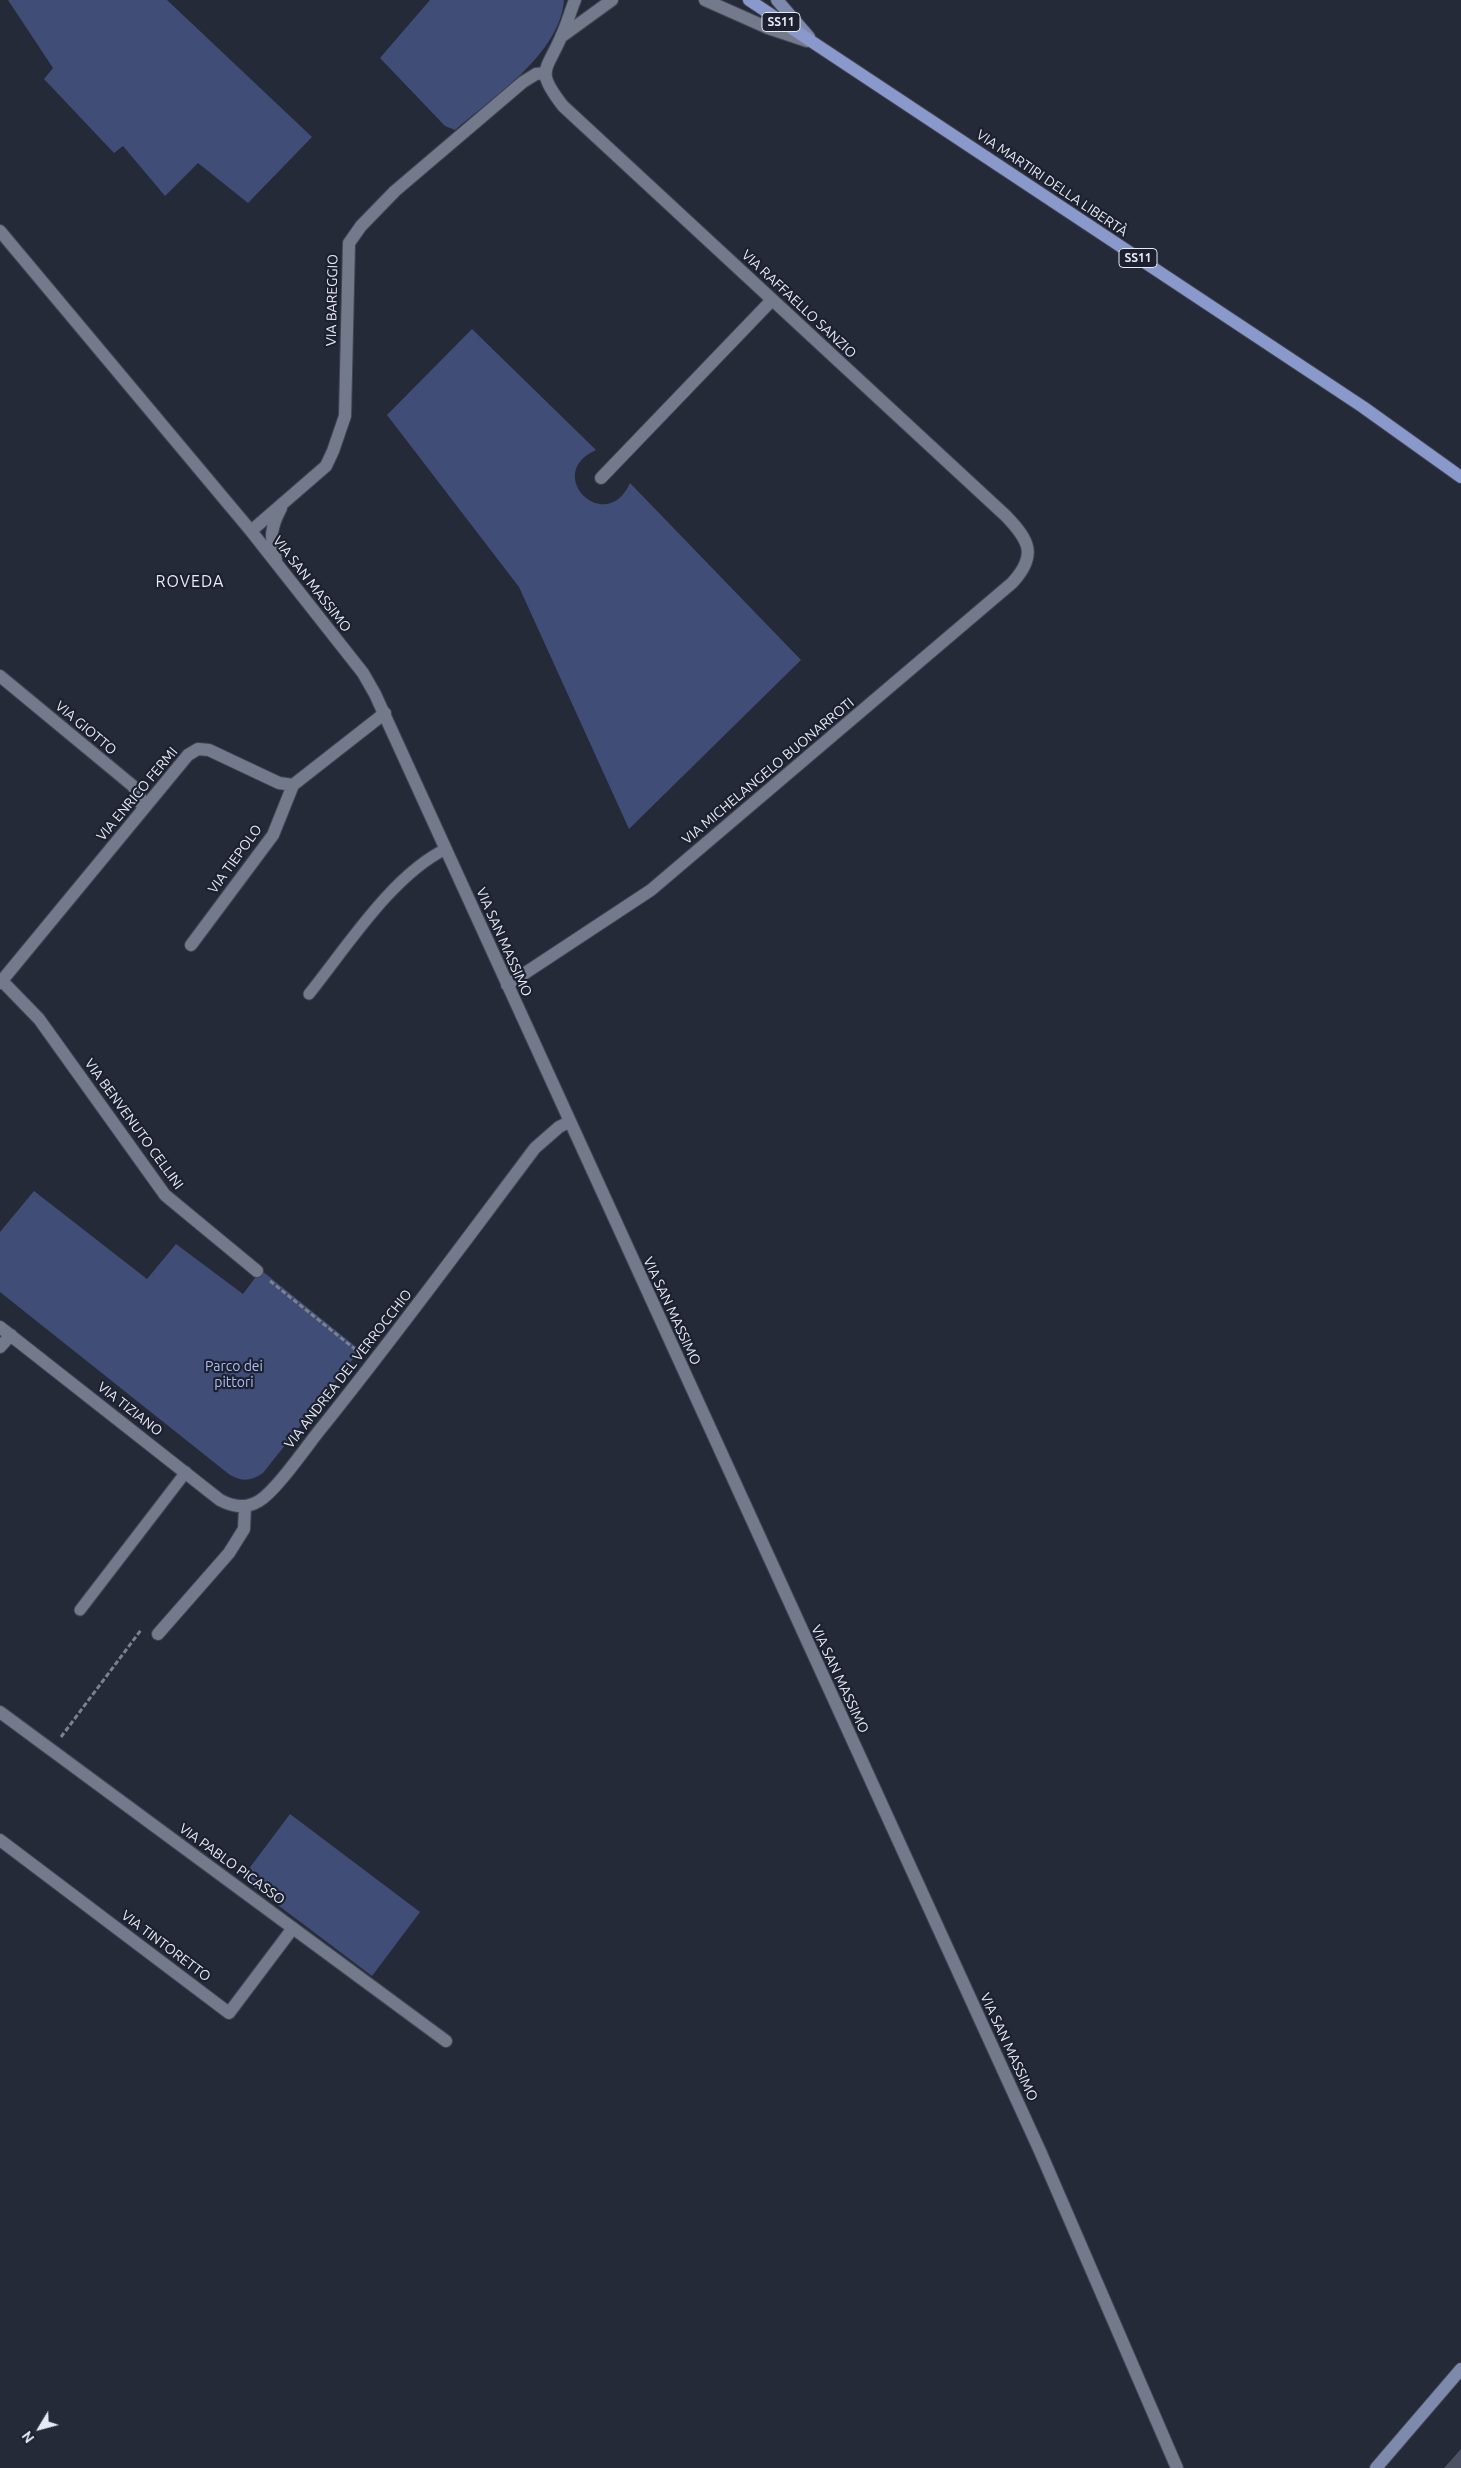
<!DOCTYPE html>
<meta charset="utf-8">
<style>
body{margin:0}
#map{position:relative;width:1461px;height:2468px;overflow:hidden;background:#252a39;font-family:Ubuntu,sans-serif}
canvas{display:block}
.north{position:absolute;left:15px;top:2403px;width:50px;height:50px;-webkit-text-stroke:4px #1c202f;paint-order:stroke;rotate:233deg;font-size:14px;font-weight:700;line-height:20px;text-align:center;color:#e7ebf5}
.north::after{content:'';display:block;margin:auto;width:18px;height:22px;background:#e7ebf5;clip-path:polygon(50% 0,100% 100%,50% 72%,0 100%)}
</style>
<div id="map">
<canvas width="1461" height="2468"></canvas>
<div class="north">N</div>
</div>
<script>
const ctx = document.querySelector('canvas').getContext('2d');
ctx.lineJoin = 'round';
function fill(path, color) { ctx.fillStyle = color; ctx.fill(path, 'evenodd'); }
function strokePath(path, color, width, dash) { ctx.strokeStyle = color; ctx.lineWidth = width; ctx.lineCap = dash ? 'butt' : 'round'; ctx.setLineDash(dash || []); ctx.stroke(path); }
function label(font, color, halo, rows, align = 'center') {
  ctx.font = font + ' Ubuntu,sans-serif'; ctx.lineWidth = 4.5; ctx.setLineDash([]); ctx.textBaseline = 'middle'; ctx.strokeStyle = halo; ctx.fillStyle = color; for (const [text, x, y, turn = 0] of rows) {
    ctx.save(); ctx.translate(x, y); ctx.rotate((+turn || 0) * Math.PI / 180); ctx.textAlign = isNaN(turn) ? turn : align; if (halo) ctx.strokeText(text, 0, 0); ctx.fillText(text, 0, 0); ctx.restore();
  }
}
const green = new Path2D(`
 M 8,0 L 167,0 L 312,137 L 248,203 L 198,163 L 165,196 L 123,146 L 114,153 L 44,79 L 53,68 Z
 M 430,0 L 564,0 C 560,54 493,97 455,130 L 445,126 L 380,58 Z
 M 472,329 L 596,450 C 542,474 606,537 630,483 L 801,660 L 629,829 L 519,587 L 387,415 Z
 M 34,1191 L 147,1279 L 176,1244 L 243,1294 L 261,1270 L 360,1350 L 263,1473 C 251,1481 243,1482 230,1475 L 0,1292 L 0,1232 Z
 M 290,1814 L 420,1912 L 372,1976 L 242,1878 Z`);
const building = new Path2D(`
 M 1461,2449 L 1461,2468 L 1444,2468 Z`);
const path = new Path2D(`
 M 270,1281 L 361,1354
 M 61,1737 L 141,1630`);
const lane = new Path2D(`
 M 309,994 C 346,948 393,874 446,849
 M 80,1610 L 186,1472`);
const street = new Path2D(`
 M 705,0 L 768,28 L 807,41
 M 561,37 L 612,0
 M 0,231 L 251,531 L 363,673 L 375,694 L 1040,2151 L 1177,2468
 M 601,478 L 772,300
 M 251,531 L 326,466 L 333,451 L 345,416 L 349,243 L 361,226 L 395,191 L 523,82 L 536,74 L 545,73
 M 276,560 C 270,537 270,529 281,508
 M 0,676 L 133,786 L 140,797 L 143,809
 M 191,945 L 273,835 L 293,785
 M 2,981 L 39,1019 L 165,1195 L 257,1271
 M 0,983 L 188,755 L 198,749 L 209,750 L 279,783 L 293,785 L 385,713
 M 507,985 L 651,890 L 1012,583 C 1038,555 1029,540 1006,516 L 563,106 C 535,70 546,72 561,37 C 567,25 570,12 575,0
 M 0,1327 L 220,1500 C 233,1507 246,1509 259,1501 C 277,1490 308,1444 323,1426 C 396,1335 465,1241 535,1148 L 559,1127 L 569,1122
 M 0,1347 L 11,1335
 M 158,1634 L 229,1553 L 244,1529 L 245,1506
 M 0,1712 L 446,2041
 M 0,1840 L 229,2013 L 293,1928`);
const secondary = new Path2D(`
 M 777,0 L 809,37
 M 1376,2468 L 1461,2369`);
const primary = new Path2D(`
 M 749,0 L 1363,407 L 1461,477`);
const shields = [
 [781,22,38],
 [1138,258,38]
];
const shieldNames = [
 ["SS11",781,22],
 ["SS11",1138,258]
];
const streetNames = [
 ["VIA MARTIRI DELLA LIBERTÀ",1052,183,34],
 ["VIA BAREGGIO",332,300,-89],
 ["VIA RAFFAELLO SANZIO",799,304,43],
 ["VIA SAN MASSIMO",312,584,52],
 ["VIA GIOTTO",86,728,40],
 ["VIA MICHELANGELO BUONARROTI",768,771,-40],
 ["VIA ENRICO FERMI",137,794,-50],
 ["VIA TIEPOLO",235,859,-54],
 ["VIA SAN MASSIMO",504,942,66],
 ["VIA BENVENUTO CELLINI",134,1124,54],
 ["VIA SAN MASSIMO",672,1311,65],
 ["VIA ANDREA DEL VERROCCHIO",348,1369,-52],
 ["VIA TIZIANO",130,1409,38],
 ["VIA SAN MASSIMO",840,1679,65],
 ["VIA PABLO PICASSO",232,1864,36],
 ["VIA TINTORETTO",166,1946,37],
 ["VIA SAN MASSIMO",1009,2047,65]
];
const parkNames = [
 ["Parco dei",234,1366],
 ["pittori",234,1382]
];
const quarterNames = [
 ["ROVEDA",190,582]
];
fill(green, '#404d76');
fill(building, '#4c5263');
strokePath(lane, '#424653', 13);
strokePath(street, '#424653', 14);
strokePath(secondary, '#424653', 14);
strokePath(primary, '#424653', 14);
strokePath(path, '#7c818d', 3, [5, 2.5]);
strokePath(lane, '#737a8c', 11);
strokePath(street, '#737a8c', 12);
strokePath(secondary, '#7e8aac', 12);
strokePath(primary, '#8a99cc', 12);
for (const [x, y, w] of shields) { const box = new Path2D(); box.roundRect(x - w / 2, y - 9.5, w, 19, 4); ctx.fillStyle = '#1c202f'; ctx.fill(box); strokePath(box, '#e7ebf5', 1); }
label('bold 12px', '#e7ebf5', null, shieldNames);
label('14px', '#e7ebf5', '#1c202f', streetNames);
label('14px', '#adbff7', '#1c202f', parkNames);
ctx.letterSpacing = '1px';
label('16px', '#e7ebf5', '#1c202f', quarterNames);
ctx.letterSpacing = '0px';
</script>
